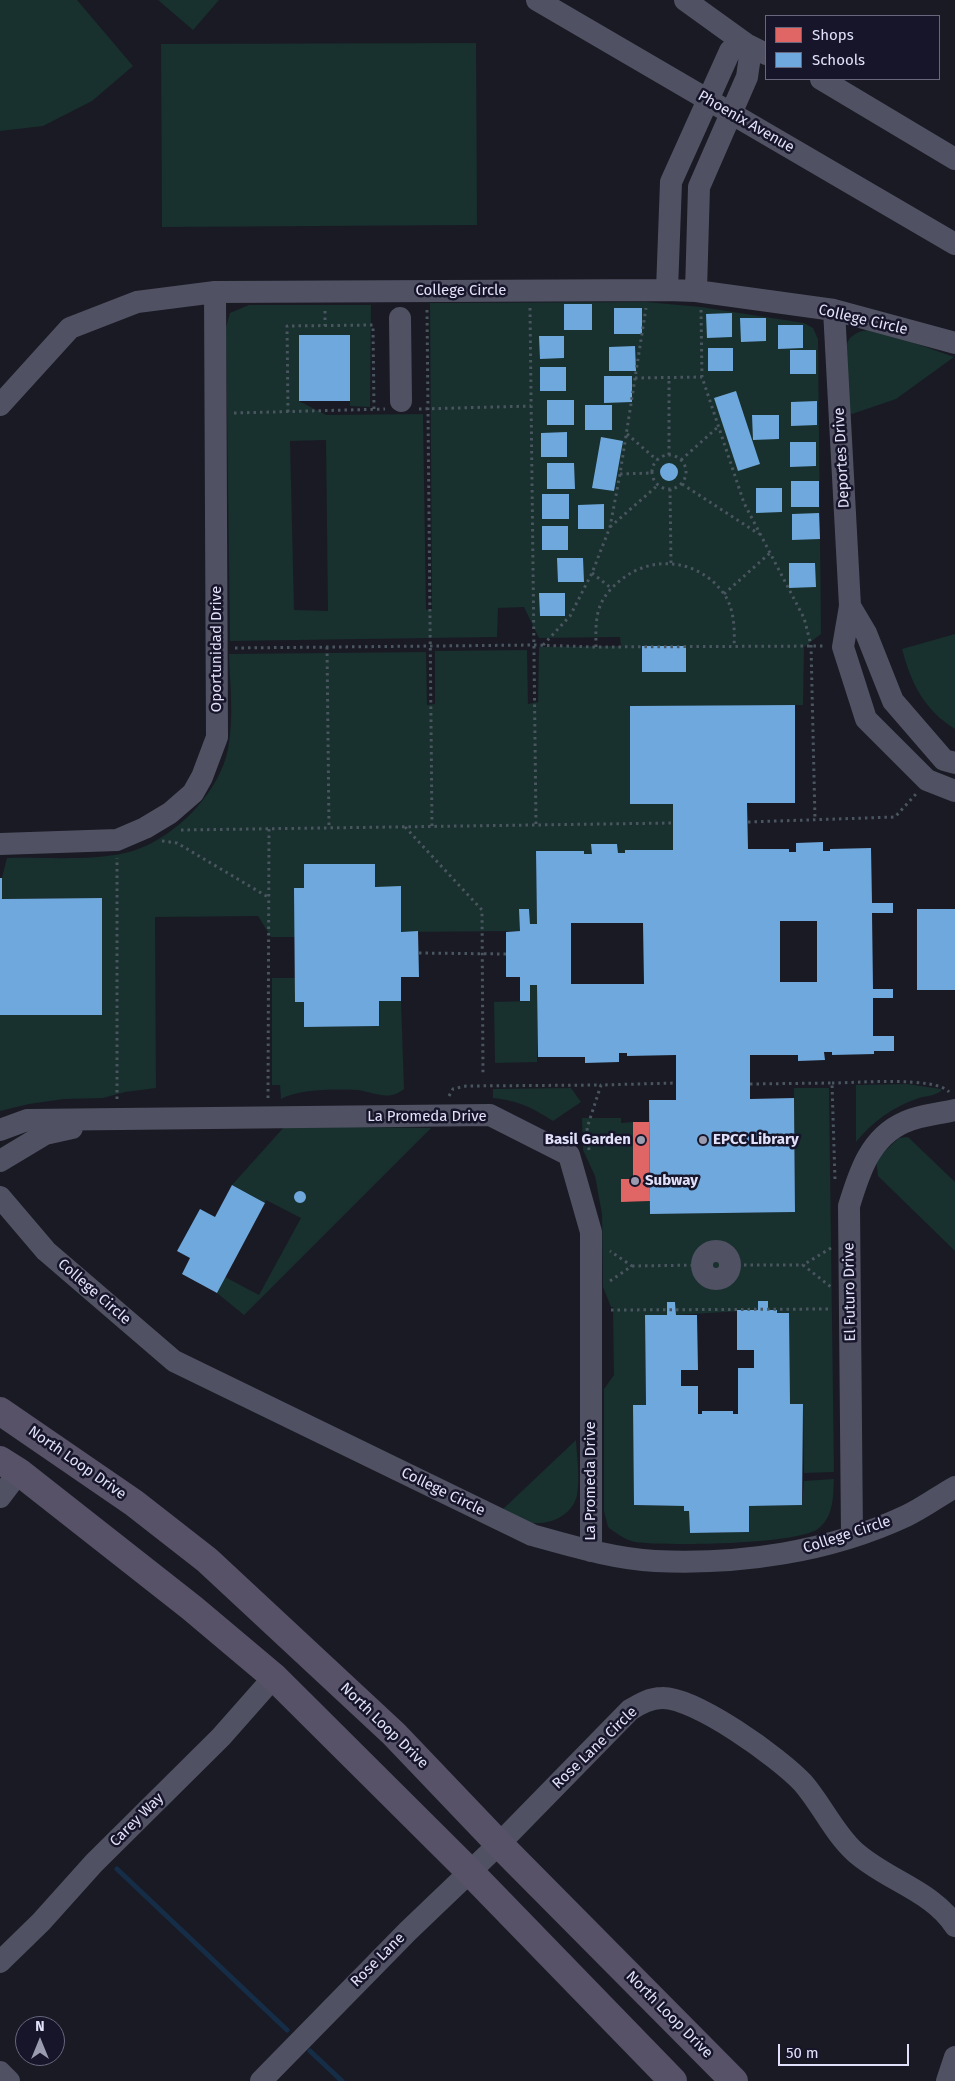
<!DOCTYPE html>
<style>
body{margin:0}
#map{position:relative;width:955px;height:2081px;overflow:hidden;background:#1a1a24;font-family:"Fira Sans",sans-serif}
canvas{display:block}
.legend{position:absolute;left:765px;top:15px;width:175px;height:65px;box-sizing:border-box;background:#161529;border:1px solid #67677d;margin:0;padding:6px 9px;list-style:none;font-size:15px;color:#e1e1fb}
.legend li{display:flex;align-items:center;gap:10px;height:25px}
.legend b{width:25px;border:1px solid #67677d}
.north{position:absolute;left:15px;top:2016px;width:50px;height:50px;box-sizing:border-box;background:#161529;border:1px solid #67677d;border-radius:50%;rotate:0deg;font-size:14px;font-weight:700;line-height:20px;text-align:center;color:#e1e1fb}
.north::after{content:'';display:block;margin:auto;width:18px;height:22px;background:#9b9bb0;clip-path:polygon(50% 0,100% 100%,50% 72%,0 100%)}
.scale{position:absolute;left:778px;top:2044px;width:131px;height:22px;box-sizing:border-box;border:2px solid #e1e1fb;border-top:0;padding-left:6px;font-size:15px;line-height:18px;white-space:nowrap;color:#e1e1fb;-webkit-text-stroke:4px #161529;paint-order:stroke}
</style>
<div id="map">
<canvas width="955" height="2081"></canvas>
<ul class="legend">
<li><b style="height:14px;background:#e06666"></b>Shops</li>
<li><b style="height:14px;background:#6fa8dc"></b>Schools</li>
</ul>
<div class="north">N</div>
<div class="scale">50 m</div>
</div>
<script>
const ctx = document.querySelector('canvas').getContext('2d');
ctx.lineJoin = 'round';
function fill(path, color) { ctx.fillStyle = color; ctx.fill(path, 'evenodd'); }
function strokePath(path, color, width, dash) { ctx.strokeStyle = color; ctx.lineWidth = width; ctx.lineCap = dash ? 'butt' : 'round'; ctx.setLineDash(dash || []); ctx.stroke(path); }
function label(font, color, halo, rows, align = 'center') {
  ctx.font = font + ' "Fira Sans",sans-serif'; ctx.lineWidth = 5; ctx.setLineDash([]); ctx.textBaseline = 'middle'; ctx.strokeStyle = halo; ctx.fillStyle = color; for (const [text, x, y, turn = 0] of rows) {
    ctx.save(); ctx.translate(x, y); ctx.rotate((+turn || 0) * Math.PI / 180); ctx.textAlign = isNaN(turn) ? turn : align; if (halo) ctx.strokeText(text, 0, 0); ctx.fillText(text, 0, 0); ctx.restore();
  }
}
const green = new Path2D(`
 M 0,0 L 77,0 L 133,66 L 92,101 L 43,126 L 0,131 Z
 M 158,0 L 219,0 L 193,30 Z
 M 476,43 L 477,225 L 162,227 L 161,44 Z
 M 646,302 L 701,307 L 804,323 L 813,328 L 818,339 L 821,634 L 804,647 L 803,705 L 630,707 L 630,804 L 673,804 L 673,850 L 625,850 L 625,853 L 618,853 L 617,844 L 592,844 L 592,854 L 584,854 L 584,851 L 536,851 L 537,924 L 530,924 L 529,909 L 520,909 L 520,931 L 401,932 L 401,887 L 375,887 L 375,864 L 304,864 L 304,888 L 295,937 L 271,937 L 258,916 L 155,917 L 156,1088 L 125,1092 L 103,1098 L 64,1099 L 29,1104 L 0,1111 L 0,1015 L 102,1015 L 102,898 L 2,899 L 2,878 L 7,858 C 43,857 91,861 125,853 C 170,843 219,795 228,749 C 234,719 230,685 229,654 L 426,652 L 427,705 L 435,704 L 435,651 L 527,650 L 528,704 L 538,702 L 539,647 L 621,646 L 620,637 L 539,638 L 524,607 L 498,608 L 497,637 L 230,641 L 226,327 L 230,313 L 249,305 L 371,305 L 370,407 L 350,406 L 350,335 L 299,335 L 299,401 L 326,415 L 423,414 L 426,610 L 432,609 L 430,303 ZM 326,440 L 328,611 L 294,610 L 290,441 ZM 642,646 L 686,646 L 686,672 Z
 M 875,329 L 954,357 L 896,399 L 852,414 L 846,411 C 846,394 840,350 850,338 C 857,331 866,330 875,329 Z
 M 955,634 L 955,729 C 924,710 911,683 902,649 Z
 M 272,978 L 295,978 L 295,1002 L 304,1002 L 304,1027 L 379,1026 L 379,1001 L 401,1001 L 404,1089 C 388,1102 374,1092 357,1090 C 335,1089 300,1089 281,1099 L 280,1085 L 272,1085 Z
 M 530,985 L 537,985 L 537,1062 L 495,1063 L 494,1002 L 530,1001 Z
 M 907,1084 L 941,1089 L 941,1091 C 934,1096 926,1096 919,1098 C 893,1107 873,1121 856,1142 L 856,1085 Z
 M 571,1088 L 581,1102 L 553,1121 C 531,1107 519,1101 493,1098 L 493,1089 Z
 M 794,1088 L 829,1088 L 834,1472 L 804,1473 L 803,1404 L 790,1404 L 776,1310 L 768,1310 L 768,1301 L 759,1301 L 758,1310 L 676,1315 L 675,1302 L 667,1302 L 667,1315 L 645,1315 L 646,1405 L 633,1405 L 635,1505 L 684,1506 L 684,1511 L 689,1511 L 690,1533 L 748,1532 L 749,1506 L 802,1505 L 804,1481 L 834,1479 C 833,1497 834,1515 819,1528 C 800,1545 664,1546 635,1542 C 626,1540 615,1533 608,1527 L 604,1511 L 604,1389 L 614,1375 L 613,1307 L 611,1307 L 603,1287 L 602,1214 L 595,1176 L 583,1150 L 582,1118 L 621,1118 L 621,1123 L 633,1122 L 633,1179 L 622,1202 L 650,1201 L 650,1214 L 795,1212 Z
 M 285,1126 L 431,1128 L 244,1315 L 217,1293 L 225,1277 L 259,1295 L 301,1218 L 266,1200 L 265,1203 L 232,1185 Z
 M 908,1137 L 955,1182 L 955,1251 L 878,1176 L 876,1159 L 899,1138 Z
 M 576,1440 C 577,1458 580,1477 577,1495 C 573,1516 547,1527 527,1522 C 519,1520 510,1514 502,1510 Z`);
const shops = new Path2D(`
 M 633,1122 L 649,1122 L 650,1201 L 621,1202 L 621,1179 L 633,1179 Z`);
const schools = new Path2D(`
 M 564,304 L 592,304 L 592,330 L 564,330 Z
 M 614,308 L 642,308 L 642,334 L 614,334 Z
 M 732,313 L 732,337 L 707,338 L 706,314 Z
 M 740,318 L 766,318 L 766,341 L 741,342 Z
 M 778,325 L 803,325 L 803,348 L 778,349 Z
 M 299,335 L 350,335 L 350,401 L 299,401 Z
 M 539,336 L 564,336 L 564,358 L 540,359 Z
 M 635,346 L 636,371 L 609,371 L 609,347 Z
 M 708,348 L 733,348 L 733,371 L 708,371 Z
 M 790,350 L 816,350 L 816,374 L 790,374 Z
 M 540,367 L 566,367 L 566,391 L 540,391 Z
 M 604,376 L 632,376 L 632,402 L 604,403 Z
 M 736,391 L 760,464 L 738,471 L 714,398 Z
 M 547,400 L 574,400 L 574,425 L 547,425 Z
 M 817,401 L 817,425 L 791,426 L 791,402 Z
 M 585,405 L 612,405 L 612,430 L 585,430 Z
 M 752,415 L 779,415 L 779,439 L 753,440 Z
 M 567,432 L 567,457 L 541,457 L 541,433 Z
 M 601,437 L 623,441 L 614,491 L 592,488 Z
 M 790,442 L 816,442 L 816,466 L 790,467 Z
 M 547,463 L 574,463 L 575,489 L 547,489 Z
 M660 472a9 9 0 1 1 18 0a9 9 0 1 1-18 0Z
 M 791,481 L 819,481 L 819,507 L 791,507 Z
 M 756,488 L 782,488 L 782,512 L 756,513 Z
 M 542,494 L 569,494 L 569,519 L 542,519 Z
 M 604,504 L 604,529 L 578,529 L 578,505 Z
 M 819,513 L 820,539 L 792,540 L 792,514 Z
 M 542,526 L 568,526 L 568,550 L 542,550 Z
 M 557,558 L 583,558 L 584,582 L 558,582 Z
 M 789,563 L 815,563 L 816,587 L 789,588 Z
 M 539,593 L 565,593 L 565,616 L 540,616 Z
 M 642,646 L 686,646 L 686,672 L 642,672 Z
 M 795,705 L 795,803 L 747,803 L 748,849 L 789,849 L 789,852 L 796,852 L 796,843 L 823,842 L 823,851 L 830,851 L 830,849 L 871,848 L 872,903 L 893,903 L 893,913 L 872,913 L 873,989 L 893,989 L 893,998 L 873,998 L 873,1036 L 894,1036 L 894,1051 L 874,1051 L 874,1054 L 832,1055 L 832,1052 L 824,1052 L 825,1060 L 798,1061 L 798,1055 L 750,1055 L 750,1099 L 794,1098 L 795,1212 L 650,1214 L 649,1100 L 676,1100 L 676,1055 L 627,1056 L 627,1053 L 619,1053 L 619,1062 L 585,1063 L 585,1057 L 538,1057 L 537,985 L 530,985 L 530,1001 L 520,1001 L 520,977 L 506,977 L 506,932 L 520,931 L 519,909 L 529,909 L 530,924 L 537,924 L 536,851 L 584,851 L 584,854 L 592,854 L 591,844 L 617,844 L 618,853 L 625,853 L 625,850 L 673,850 L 673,804 L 630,804 L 630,706 ZM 780,921 L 817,921 L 817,982 L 780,982 ZM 571,923 L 643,923 L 644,984 L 571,984 Z
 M 304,864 L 375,864 L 375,887 L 401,886 L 401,932 L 418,931 L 419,977 L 401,977 L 401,1001 L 379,1001 L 379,1026 L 304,1027 L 304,1002 L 295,1002 L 294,888 L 304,888 Z
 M 0,878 L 2,878 L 2,899 L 102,898 L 102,1015 L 0,1015 Z
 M 917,909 L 955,909 L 955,990 L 917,990 Z
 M 232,1185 L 265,1203 L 217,1293 L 182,1274 L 190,1258 L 177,1251 L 200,1209 L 215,1217 Z
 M294 1197a6 6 0 1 1 12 0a6 6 0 1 1-12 0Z
 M 758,1301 L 768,1301 L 768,1310 L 777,1310 L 777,1313 L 789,1313 L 790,1404 L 803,1404 L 802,1505 L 749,1506 L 749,1532 L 690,1533 L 689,1511 L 684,1511 L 684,1506 L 634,1505 L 633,1405 L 646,1405 L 645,1315 L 667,1315 L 667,1302 L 675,1302 L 676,1315 L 697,1315 L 698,1370 L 681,1370 L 681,1386 L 698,1386 L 698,1414 L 702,1414 L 702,1411 L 733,1411 L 733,1414 L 738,1414 L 738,1368 L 754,1368 L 754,1350 L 737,1350 L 737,1310 L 758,1310 Z`);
const stream = new Path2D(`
 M 117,1869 L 287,2030
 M 310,2051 L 342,2081`);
const path = new Path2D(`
 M 530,308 L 536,825
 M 427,310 L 432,826
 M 701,310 L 702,377 L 744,503 L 804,618 L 811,645 L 815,820
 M 325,311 L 325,326
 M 635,378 L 702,377
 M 419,409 L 531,406
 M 288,412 L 287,326 L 373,325 L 374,410
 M 234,413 L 385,409
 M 627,434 L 657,460
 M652 472a17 17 0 1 1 34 0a17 17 0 1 1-34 0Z
 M 669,455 L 669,378
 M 681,460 L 719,426
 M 620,474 L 652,473
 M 682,484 L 759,534
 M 670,489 L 671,563
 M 610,527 L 658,485
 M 592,573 L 611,588
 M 724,594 L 770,553
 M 543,645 L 570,616 L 592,573 L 610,527 L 620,474 L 646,308
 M 327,647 L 329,828
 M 596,647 C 596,634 595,622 599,609 C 603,596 612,587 622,579 C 654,554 700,560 724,594 C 734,608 735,629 734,646
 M 235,648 L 534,645 L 596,647 L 824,646
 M 748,822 L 895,817 L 916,794
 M 405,827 L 482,910 L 483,1076
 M 181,830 L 673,823
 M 162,841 L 177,843 L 268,897
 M 419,953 L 506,954
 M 832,1083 C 856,1083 935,1076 949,1092
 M 750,1084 L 832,1083 L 835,1180
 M 449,1096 L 453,1089 L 466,1086 L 601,1085
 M 268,1098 L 269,829
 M 117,1099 L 117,858
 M 589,1150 L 587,1128 L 601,1085 L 676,1083
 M 831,1248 L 803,1265 L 831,1287
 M 731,1265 L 803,1265
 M 632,1266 L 702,1265
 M 610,1281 L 632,1266 L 610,1251
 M 611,1310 L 832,1309`);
const minor = new Path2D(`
 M 537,0 L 955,244
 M 685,0 L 746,44 L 766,54
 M 821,79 L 955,159
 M 667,290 L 671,182 L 730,51 L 736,46 L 746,44 L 750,56 L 747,77 L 699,187 L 696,291
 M 834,310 L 850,606 L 843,647 L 866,719 L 927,780 L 955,791
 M 400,318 L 401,401
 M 0,405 L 70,328 L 137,302 L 215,292 L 667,290 L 696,291 L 834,310 L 955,343
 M 850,606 L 866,633 L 893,701 L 944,760 L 955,763
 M 0,844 L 117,840 L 145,828 L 170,813 L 193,793 L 202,777 L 217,737 L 215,292
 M 0,1130 L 27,1120 L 490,1115 L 569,1155 L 591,1232 L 591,1551
 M 0,1161 L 45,1134 L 72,1128
 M 0,1197 L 46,1251 L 174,1361 L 532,1535 C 572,1546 614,1559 655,1561 C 739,1565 829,1552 906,1516 C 923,1508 939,1496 955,1487
 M702 1265a14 14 0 1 1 28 0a14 14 0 1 1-28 0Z
 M 0,1497 L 19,1472
 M 852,1536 L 849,1206 C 859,1173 870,1137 905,1122 C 920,1115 939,1114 955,1110
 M 0,1962 L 41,1922 L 94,1863 L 221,1737 L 274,1677
 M 0,2072 L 9,2081
 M 261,2081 L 408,1931 L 499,1844 L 630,1710 C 640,1704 650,1698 662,1698 C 695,1697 780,1758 803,1783 C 822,1805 834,1833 855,1852 C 886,1880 933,1891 955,1926
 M 947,2081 L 955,2057`);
const major = new Path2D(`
 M 0,1411 L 134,1503 L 207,1560 L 394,1734 L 499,1844 L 734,2081
 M 0,1460 L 19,1472 L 192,1608 L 274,1677 L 470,1872 L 673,2081`);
const markers = [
 [641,1140,5,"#9b9bb0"],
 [703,1140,5,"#9b9bb0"],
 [635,1181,5,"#9b9bb0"]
];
const streetNames = [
 ["Phoenix Avenue",746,122,30],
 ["College Circle",461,291],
 ["College Circle",863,320,13],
 ["Deportes Drive",842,458,-93],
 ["Oportunidad Drive",217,649,-90],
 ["La Promeda Drive",427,1117],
 ["College Circle",94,1292,41],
 ["El Futuro Drive",850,1292,-91],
 ["North Loop Drive",77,1463,35],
 ["La Promeda Drive",591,1481,-90],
 ["College Circle",443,1492,26],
 ["College Circle",847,1535,-18],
 ["North Loop Drive",384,1726,44],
 ["Rose Lane Circle",595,1748,-44],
 ["Carey Way",137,1820,-45],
 ["Rose Lane",378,1960,-45],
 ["North Loop Drive",669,2015,45]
];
const poiNames = [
 ["Basil Garden",631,1140,"right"],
 ["EPCC Library",713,1140],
 ["Subway",645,1181]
];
fill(green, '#18302e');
fill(shops, '#e06666');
fill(schools, '#6fa8dc');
strokePath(stream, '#162d47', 5);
strokePath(path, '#4a565f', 3, [2.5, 4]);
strokePath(minor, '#505163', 22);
strokePath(major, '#575268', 28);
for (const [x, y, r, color] of markers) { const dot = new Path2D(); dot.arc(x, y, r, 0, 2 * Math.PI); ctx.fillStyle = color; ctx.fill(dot); strokePath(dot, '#161529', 2); }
label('15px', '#e1e1fb', '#161529', streetNames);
label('bold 15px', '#e1e1fb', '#161529', poiNames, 'left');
</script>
